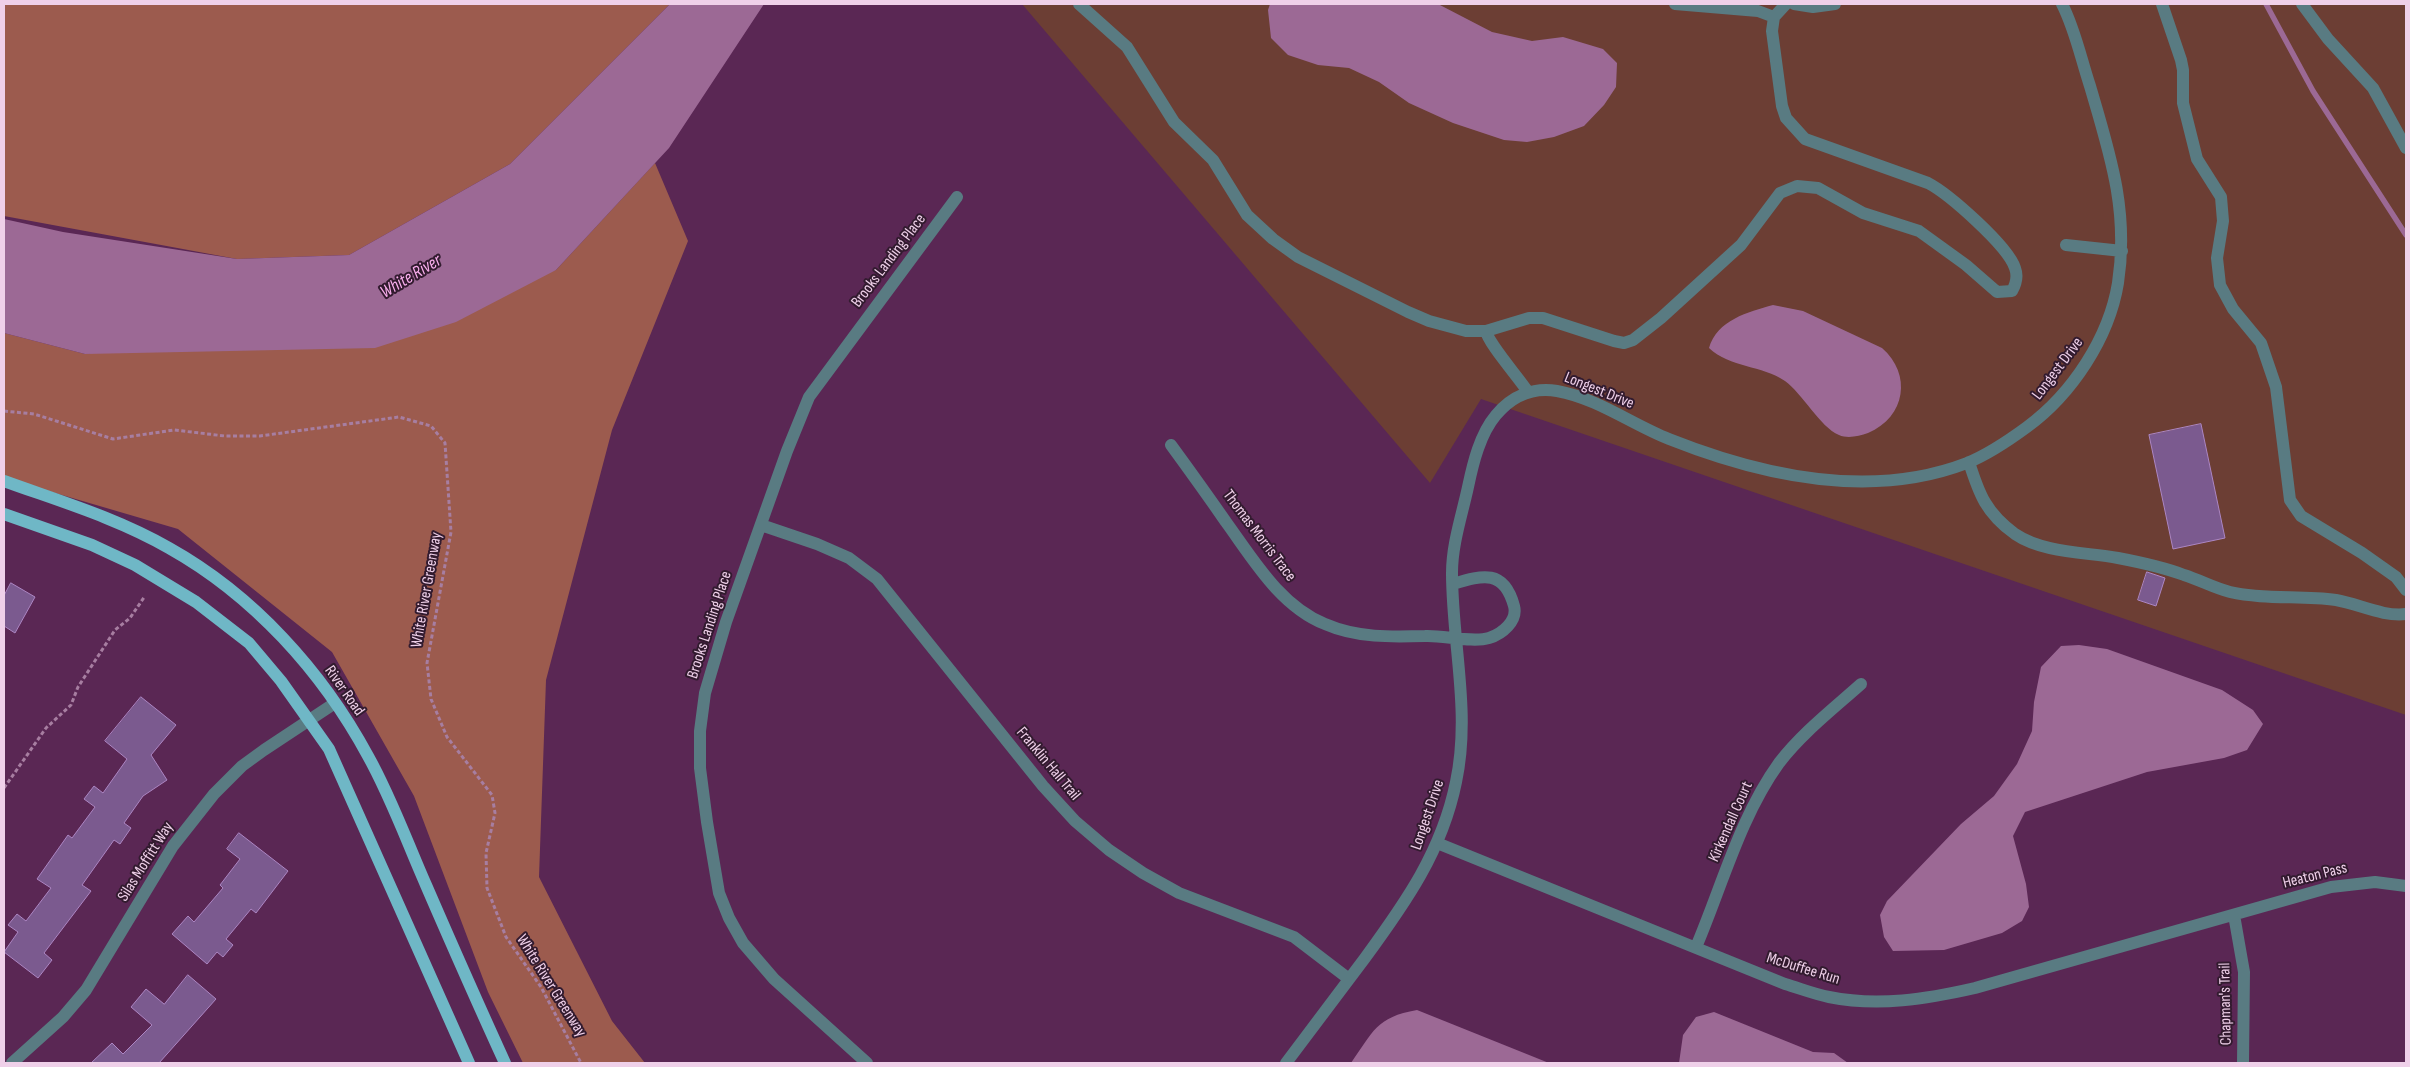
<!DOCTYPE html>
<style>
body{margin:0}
#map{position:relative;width:2410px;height:1067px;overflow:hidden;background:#5a2754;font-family:"Sofia Sans Condensed",sans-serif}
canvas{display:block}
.frame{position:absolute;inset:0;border:5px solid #efd0e9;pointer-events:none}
</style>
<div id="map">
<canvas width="2410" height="1067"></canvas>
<div class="frame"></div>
</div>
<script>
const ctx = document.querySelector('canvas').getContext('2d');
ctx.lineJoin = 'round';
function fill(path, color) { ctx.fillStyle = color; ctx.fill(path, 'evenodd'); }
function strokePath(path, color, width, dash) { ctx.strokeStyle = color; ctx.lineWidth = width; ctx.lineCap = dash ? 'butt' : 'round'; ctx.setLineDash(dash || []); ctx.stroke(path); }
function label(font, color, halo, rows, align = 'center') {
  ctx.font = font + ' "Sofia Sans Condensed",sans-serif'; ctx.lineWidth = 4; ctx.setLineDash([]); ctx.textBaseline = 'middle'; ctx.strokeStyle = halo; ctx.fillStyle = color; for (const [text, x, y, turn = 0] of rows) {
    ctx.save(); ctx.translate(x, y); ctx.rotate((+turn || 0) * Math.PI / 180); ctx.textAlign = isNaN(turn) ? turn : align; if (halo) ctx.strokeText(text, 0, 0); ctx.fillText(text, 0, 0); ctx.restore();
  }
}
const green = new Path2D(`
 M 1022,4 L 2406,4 L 2406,715 L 1481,399 L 1430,483 Z`);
const forest = new Path2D(`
 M 4,4 L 670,4 L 510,164 L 349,255 L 237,259 L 4,216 Z
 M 655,163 L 688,241 L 612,430 L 546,680 L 539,877 L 612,1021 L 645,1063 L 523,1063 L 488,992 L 414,796 L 332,652 L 178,529 L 4,478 L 4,333 L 85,354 L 556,270 Z`);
const water = new Path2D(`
 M 670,4 L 764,4 L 669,148 L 556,270 L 456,322 L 375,348 L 85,354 L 4,333 L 4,219 L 63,232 L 237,259 L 349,255 L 510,164 Z
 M 1270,4 L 1438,4 L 1492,32 L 1532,41 L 1563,37 L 1603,49 L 1617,63 L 1616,87 L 1604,105 L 1584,126 L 1554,137 L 1527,142 L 1504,140 L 1453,123 L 1409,103 L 1379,82 L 1349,68 L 1318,65 L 1288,55 L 1271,38 L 1268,10 Z
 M 1773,305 L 1803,311 L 1882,348 C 1912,374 1906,417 1868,433 C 1859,436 1848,439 1839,435 C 1820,427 1802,393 1785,381 C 1762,365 1730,368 1709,348 C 1717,320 1748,312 1773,305 Z
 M 2079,645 L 2107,649 L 2222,690 L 2253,710 L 2263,724 L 2247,750 L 2224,758 L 2147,772 L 2025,812 L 2013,836 L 2026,884 L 2029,907 L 2022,921 L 2002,933 L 1944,950 L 1893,951 L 1884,937 L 1880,915 L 1887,901 L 1961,824 L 1994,796 L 2017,764 L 2032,731 L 2034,702 L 2041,667 L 2061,646 Z
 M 1417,1010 L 1549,1063 L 1351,1063 C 1373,1032 1376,1017 1417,1010 Z
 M 1714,1012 L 1813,1052 L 1834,1053 L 1848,1063 L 1679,1063 L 1683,1035 L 1696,1017 Z`);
const stream = new Path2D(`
 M 2266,4 L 2313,91 L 2406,235`);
const building = new Path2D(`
 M 2201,424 L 2225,538 L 2173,549 L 2149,435 Z
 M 2147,572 L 2165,578 L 2156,606 L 2138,600 Z
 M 11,583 L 35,597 L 15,633 L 4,626 L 4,596 Z
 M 141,697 L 176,725 L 151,755 L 167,780 L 143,796 L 124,823 L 131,828 L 120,844 L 114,840 L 82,885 L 91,891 L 44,953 L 52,960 L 38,978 L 4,952 L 18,932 L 8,925 L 17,914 L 26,921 L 51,888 L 37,879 L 68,835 L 72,838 L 95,807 L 84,799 L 94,786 L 103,793 L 127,759 L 105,741 Z
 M 239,833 L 288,871 L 256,913 L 251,909 L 226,939 L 233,945 L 223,957 L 217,952 L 207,964 L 172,934 L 188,916 L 194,922 L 223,888 L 220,885 L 240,859 L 227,849 Z
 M 188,975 L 216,999 L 159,1063 L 91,1063 L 112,1043 L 123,1054 L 152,1025 L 131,1007 L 146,989 L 164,1004 Z`);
const path = new Path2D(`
 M 4,411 L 34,414 L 113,439 L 174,430 L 225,436 L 260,436 L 399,417 L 431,426 L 445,443 L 451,532 L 427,663 L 431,699 L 447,737 L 492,795 L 495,813 L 486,853 L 487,888 L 506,937 L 541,987 L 581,1063
 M 4,788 L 46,728 L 71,705 L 78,687 L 115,630 L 130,618 L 145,596`);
const minor = new Path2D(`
 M 1079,4 L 1127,47 L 1174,122 L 1213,160 L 1247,215 L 1273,239 L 1298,257 L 1408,312 L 1429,321 L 1466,331 L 1486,331 L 1529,318 L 1543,318 L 1614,341 L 1624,343 L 1633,340 L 1661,318 L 1741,245 L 1780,193 L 1797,186 L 1818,188 L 1863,213 L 1919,231 L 1966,265 L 1997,292 L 2012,291 C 2016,284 2018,276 2015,268 C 2008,246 1949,194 1928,183 L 1805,139 L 1786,118 L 1782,106 L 1772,31 L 1774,17 L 1786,4
 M 1675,4 L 1758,11 L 1774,17
 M 1794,4 L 1813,7 L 1835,4
 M 2162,4 L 2181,60 L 2183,70 L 2183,103 L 2197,159 L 2221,197 L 2223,221 L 2217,258 L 2220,285 L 2233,309 L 2261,343 L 2276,387 L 2290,500 L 2301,516 L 2362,553 L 2396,577 L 2406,590
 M 2302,4 L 2328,39 L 2373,88 L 2406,148
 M 2066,245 L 2122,251
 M 1486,331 C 1488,343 1519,378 1528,392
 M 1171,445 C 1190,471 1208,496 1226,522 C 1253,559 1280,606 1325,624 C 1357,638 1391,637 1425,636 C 1443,635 1472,643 1489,638 C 1502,634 1518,621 1514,606 C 1504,569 1483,575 1453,584
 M 1969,462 C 1979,494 1986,513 2015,534 C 2043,553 2085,552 2118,558 C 2139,562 2163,567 2184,575 C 2200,580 2214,588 2230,592 C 2265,600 2301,595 2336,600 C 2359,604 2383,617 2406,614
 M 761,525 L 817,544 L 849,558 L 877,579 L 1043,786 L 1075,821 L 1109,850 L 1143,873 L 1179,893 L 1294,937 L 1349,979
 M 1437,843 L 1785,984 C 1799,988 1814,994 1829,997 C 1878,1007 1927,999 1975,988 L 2331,887 L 2375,882 L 2406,886
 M 2234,915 L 2244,972 L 2243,1063
 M 1696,947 C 1722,886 1740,817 1779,763 C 1802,733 1833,709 1861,684
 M 12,1063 L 63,1017 L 86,990 L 173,846 L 214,794 L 242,766 L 264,750 L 335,703
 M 867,1063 L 774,979 L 743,943 L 729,918 L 719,893 L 707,822 L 700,768 L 700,731 L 705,693 L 726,622 L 787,451 L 809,397 L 957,197
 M 1286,1063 C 1312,1028 1339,993 1365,958 C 1406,902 1442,851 1456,782 C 1471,712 1452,643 1452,573 C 1452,544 1462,515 1468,487 C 1473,463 1480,434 1496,415 C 1512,396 1533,387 1557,391 C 1597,398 1633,425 1669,439 C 1762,476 1871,500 1967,463 C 1989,454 2008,441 2027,427 C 2072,394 2109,338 2118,283 C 2129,211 2110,154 2090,86 C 2081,59 2075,29 2062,4`);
const major = new Path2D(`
 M 4,481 C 59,501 117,518 169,548 C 253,595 322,671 368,756 C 391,797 407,842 426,885 C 452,945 478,1004 505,1063
 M 4,514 L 92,545 L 135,565 L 196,602 L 249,643 L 281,681 L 329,749 L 469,1063`);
const streetNames = [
 ["Brooks Landing Place",889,261,-53],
 ["Longest Drive",2058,369,-53],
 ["Longest Drive",1599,391,22],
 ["Thomas Morris Trace",1259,536,53],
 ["White River Greenway",427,590,-80],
 ["Brooks Landing Place",710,625,-72],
 ["River Road",344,691,55],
 ["Franklin Hall Trail",1048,764,50],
 ["Longest Drive",1428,815,-71],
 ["Kirkendall Court",1731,822,-66],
 ["Silas Moffitt Way",146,862,-58],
 ["Heaton Pass",2315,876,-14],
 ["McDuffee Run",1803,969,17],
 ["White River Greenway",551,986,58],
 ["Chapman's Trail",2226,1004,-91]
];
const waterNames = [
 ["White River",411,277,-31]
];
fill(green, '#6c3e34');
fill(forest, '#9c5b4e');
fill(water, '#9c6995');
strokePath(stream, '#9c6995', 5.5);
fill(building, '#7b5a8f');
strokePath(building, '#ac86c3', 1);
strokePath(path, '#a77ea1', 3, [4, 2.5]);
strokePath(minor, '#597b82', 12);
strokePath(major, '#6fb7c6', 12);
label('16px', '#efd0e9', '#321b2f', streetNames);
label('italic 18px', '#f9aeed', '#321b2f', waterNames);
</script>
